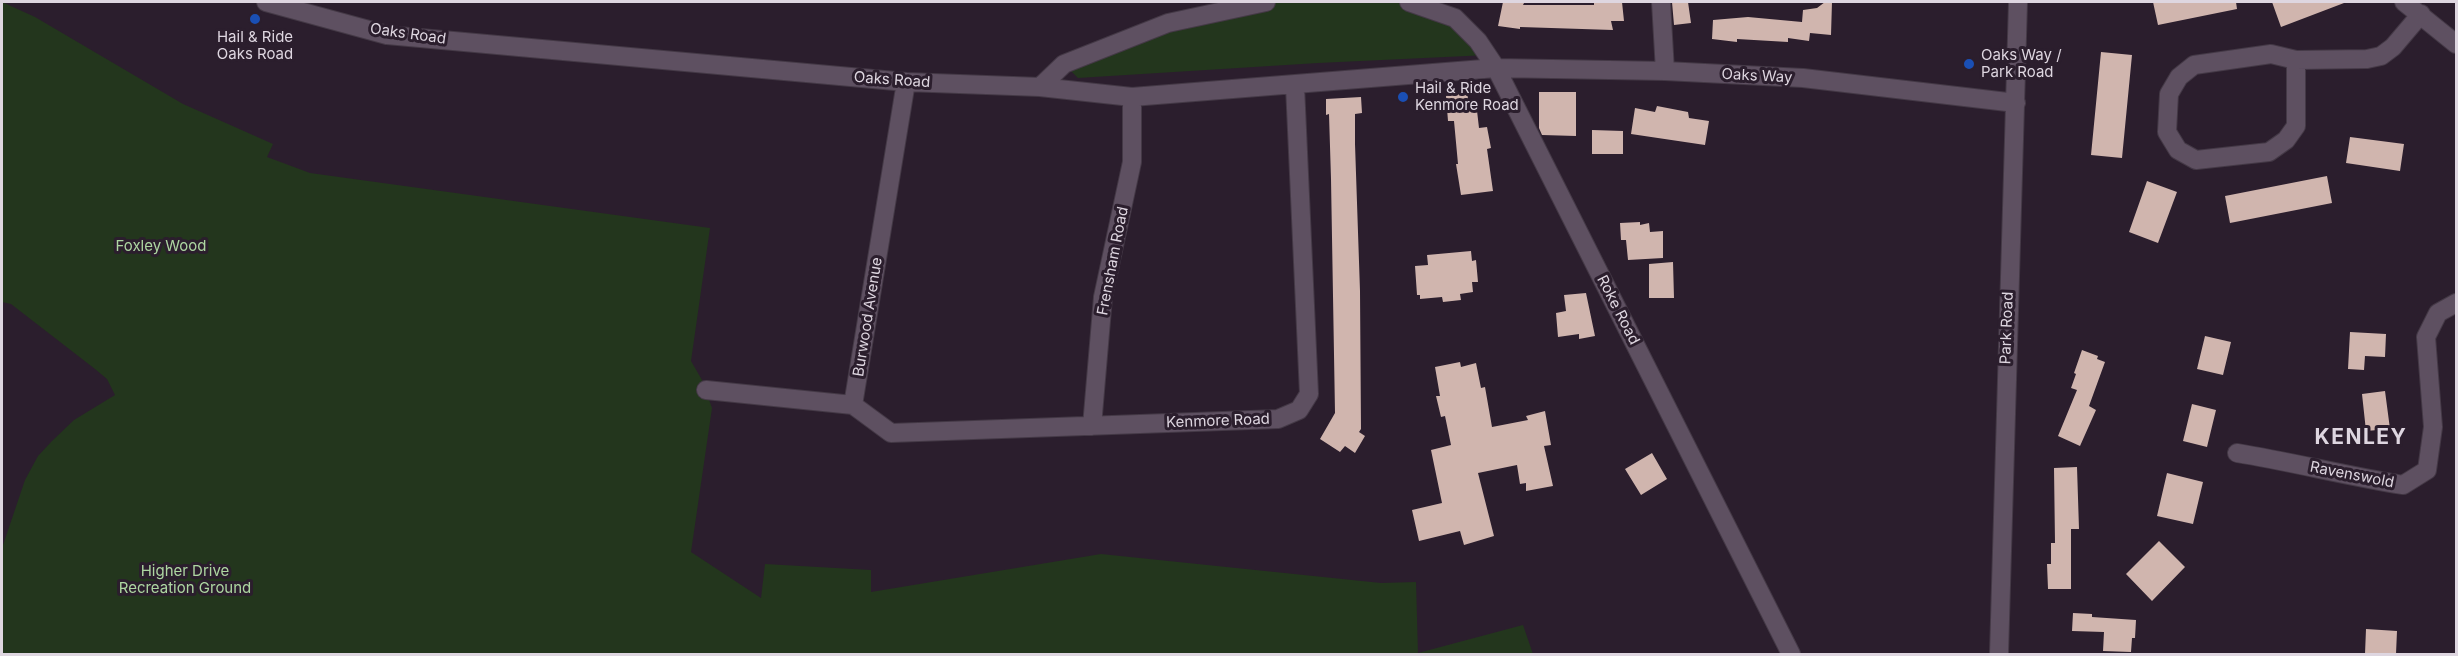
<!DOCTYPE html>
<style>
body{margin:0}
#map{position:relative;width:2458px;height:656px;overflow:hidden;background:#2b1e2d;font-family:Inter,sans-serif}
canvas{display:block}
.frame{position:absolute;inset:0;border:3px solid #ded6e0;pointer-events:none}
</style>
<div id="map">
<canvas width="2458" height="656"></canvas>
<div class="frame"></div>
</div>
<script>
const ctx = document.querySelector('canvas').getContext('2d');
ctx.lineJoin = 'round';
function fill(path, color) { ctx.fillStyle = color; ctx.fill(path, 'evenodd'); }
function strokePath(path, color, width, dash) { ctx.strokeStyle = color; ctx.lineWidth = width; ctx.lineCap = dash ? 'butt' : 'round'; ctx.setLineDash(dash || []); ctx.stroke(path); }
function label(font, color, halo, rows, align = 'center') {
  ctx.font = font + ' Inter,sans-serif'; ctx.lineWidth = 6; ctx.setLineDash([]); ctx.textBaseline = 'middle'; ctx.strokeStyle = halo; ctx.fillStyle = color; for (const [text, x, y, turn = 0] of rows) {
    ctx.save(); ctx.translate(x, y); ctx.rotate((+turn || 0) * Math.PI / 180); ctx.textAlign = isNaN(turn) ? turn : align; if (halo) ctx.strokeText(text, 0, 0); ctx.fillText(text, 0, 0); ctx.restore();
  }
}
const green = new Path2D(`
 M 2,2 L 35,17 L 183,104 L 273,144 L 267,157 L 310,173 L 710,228 L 691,361 L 702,380 L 712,408 L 691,552 L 761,598 L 765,564 L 871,570 L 871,592 L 1101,554 L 1381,583 L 1416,582 L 1418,653 L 1523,625 L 1533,654 L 2,654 L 2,548 L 25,480 L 38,456 L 52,441 L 74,420 L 115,395 L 107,379 L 95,369 L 11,304 L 2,302 Z
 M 1266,2 L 1409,2 L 1455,18 L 1488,55 L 1318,63 L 1078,78 L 1064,64 Z`);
const building = new Path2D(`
 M 1503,2 L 1524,3 L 1523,5 L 1594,5 L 1594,2 L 1622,2 L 1624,21 L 1611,21 L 1613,30 L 1520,27 L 1520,29 L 1498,26 Z
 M 1672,2 L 1688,2 L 1691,23 L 1674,25 Z
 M 1825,2 L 1832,2 L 1831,35 L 1810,33 L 1809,41 L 1788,38 L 1788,42 L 1737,39 L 1737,42 L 1712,39 L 1713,20 L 1748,17 L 1802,22 L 1803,10 L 1817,8 Z
 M 2153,2 L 2236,2 L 2237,9 L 2158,25 Z
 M 2272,2 L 2344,2 L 2344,3 L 2281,27 Z
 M 2101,52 L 2132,55 L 2122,158 L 2091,155 Z
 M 1539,92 L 1576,92 L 1576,136 L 1542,135 L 1539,128 Z
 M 1467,93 L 1469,104 L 1476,102 L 1479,128 L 1487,127 L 1491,148 L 1487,149 L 1493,191 L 1461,195 L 1456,164 L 1458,164 L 1454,121 L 1448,121 L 1446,96 Z
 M 1361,97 L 1362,113 L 1355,114 L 1355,144 L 1360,291 L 1361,429 L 1359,432 L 1365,436 L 1355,453 L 1345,446 L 1340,452 L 1320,439 L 1335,413 L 1331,179 L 1329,114 L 1326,115 L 1326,99 Z
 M 1657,106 L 1688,112 L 1689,118 L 1709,121 L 1705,145 L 1631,134 L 1635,108 L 1655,112 Z
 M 1592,130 L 1623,131 L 1623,154 L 1592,154 Z
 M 2350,137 L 2404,144 L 2400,171 L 2346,163 Z
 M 2327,176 L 2332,203 L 2230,223 L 2225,196 Z
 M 2147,181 L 2177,192 L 2158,243 L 2129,232 Z
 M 1640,222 L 1640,225 L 1649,223 L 1650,232 L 1663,231 L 1663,258 L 1628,260 L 1626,240 L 1621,240 L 1620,223 Z
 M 1471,251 L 1472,261 L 1476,260 L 1478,282 L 1472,282 L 1473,292 L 1460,294 L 1461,300 L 1443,302 L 1442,297 L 1420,299 L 1420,295 L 1417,295 L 1415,266 L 1428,265 L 1427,255 Z
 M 1673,262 L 1674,298 L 1649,298 L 1649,264 Z
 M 1586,293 L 1595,336 L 1579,339 L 1579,334 L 1558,337 L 1556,313 L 1566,311 L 1564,295 Z
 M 2350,332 L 2386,334 L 2385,357 L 2365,356 L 2364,370 L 2348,369 Z
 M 2205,336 L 2231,342 L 2223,375 L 2197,369 Z
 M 2082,350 L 2098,356 L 2097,359 L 2105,362 L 2089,406 L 2096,410 L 2080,446 L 2058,436 L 2077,390 L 2071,388 L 2076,374 L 2074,373 Z
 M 1460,362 L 1461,367 L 1476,363 L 1481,388 L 1485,387 L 1492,427 L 1528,420 L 1526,416 L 1545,411 L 1551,445 L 1544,446 L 1553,486 L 1526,491 L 1526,483 L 1520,484 L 1517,465 L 1478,473 L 1494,536 L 1464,545 L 1460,531 L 1419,541 L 1412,510 L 1442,503 L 1431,450 L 1451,445 L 1445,416 L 1441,417 L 1436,396 L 1440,396 L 1435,367 Z
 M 2385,391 L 2390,429 L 2366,431 L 2362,394 Z
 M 2192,404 L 2216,410 L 2207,447 L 2183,441 Z
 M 1652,453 L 1667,479 L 1641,495 L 1625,469 Z
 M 2077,467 L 2079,529 L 2071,529 L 2071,589 L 2048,589 L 2047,564 L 2051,564 L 2051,543 L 2055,543 L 2054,468 Z
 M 2167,473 L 2203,482 L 2193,524 L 2157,516 Z
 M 2159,541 L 2185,567 L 2152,601 L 2126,574 Z
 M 2073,613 L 2092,614 L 2092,617 L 2136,620 L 2135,638 L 2132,638 L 2131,652 L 2103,651 L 2104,632 L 2072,631 Z
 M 2366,629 L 2397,631 L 2396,654 L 2365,654 Z`);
const minor = new Path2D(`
 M 266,2 L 387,35 L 906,82 L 1040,87 L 1132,97 L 1496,68 L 1665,71 L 1803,78 L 2016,103
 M 1409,2 L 1455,18 L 1478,41 L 1496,68 L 1791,654
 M 1661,2 L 1665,71
 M 2404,2 L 2456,44
 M 2296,60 L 2296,126 L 2286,140 L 2269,152 L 2196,160 L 2178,150 L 2167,132 L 2169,94 L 2179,77 L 2194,65 L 2271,54 L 2296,60 L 2367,59 L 2381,56 L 2393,47 L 2421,14
 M 1040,87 L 1064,64 L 1168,23 L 1266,2
 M 706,390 L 853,405 L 906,82
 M 853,405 L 891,433 L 1278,419 L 1299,410 L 1309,394 L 1295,86
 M 1092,426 L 1103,297 L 1132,162 L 1132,97
 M 2237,453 C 2292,462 2347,476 2403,485 L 2427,470 L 2433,427 L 2426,337 L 2438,313 L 2456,303
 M 1999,654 L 2018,2`);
const markers = [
 [255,19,6,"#1a4fb4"],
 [1969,64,6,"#1a4fb4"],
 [1403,97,6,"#1a4fb4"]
];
const streetNames = [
 ["Oaks Road",408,34,8],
 ["Oaks Way",1757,76,3],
 ["Oaks Road",892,80,4],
 ["Frensham Road",1113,261,-79],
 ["Roke Road",1618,310,63],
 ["Burwood Avenue",868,317,-81],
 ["Park Road",2007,328,-88],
 ["Kenmore Road",1218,421,-2],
 ["Ravenswold",2352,475,11]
];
const poiNames = [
 ["Hail & Ride",255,37,"center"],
 ["Oaks Road",255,54,"center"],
 ["Oaks Way /",1981,55],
 ["Park Road",1981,72],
 ["Hail & Ride",1415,88],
 ["Kenmore Road",1415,105]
];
const parkNames = [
 ["Foxley Wood",161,246],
 ["Higher Drive",185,571],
 ["Recreation Ground",185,588]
];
const districtNames = [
 ["KENLEY",2361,438]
];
fill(green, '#23361d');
fill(building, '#d0b5ae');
strokePath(minor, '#443946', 20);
strokePath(minor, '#5e5061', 18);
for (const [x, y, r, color] of markers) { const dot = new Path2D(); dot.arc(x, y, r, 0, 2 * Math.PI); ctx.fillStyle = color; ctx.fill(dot); strokePath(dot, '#2b1e2d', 2); }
label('15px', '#ded6e0', '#2b1e2d', streetNames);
label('15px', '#ded6e0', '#2b1e2d', poiNames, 'left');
label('15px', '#add6a1', '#2b1e2d', parkNames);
ctx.letterSpacing = '1.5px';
label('bold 21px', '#ded6e0', '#2b1e2d', districtNames);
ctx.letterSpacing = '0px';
</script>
